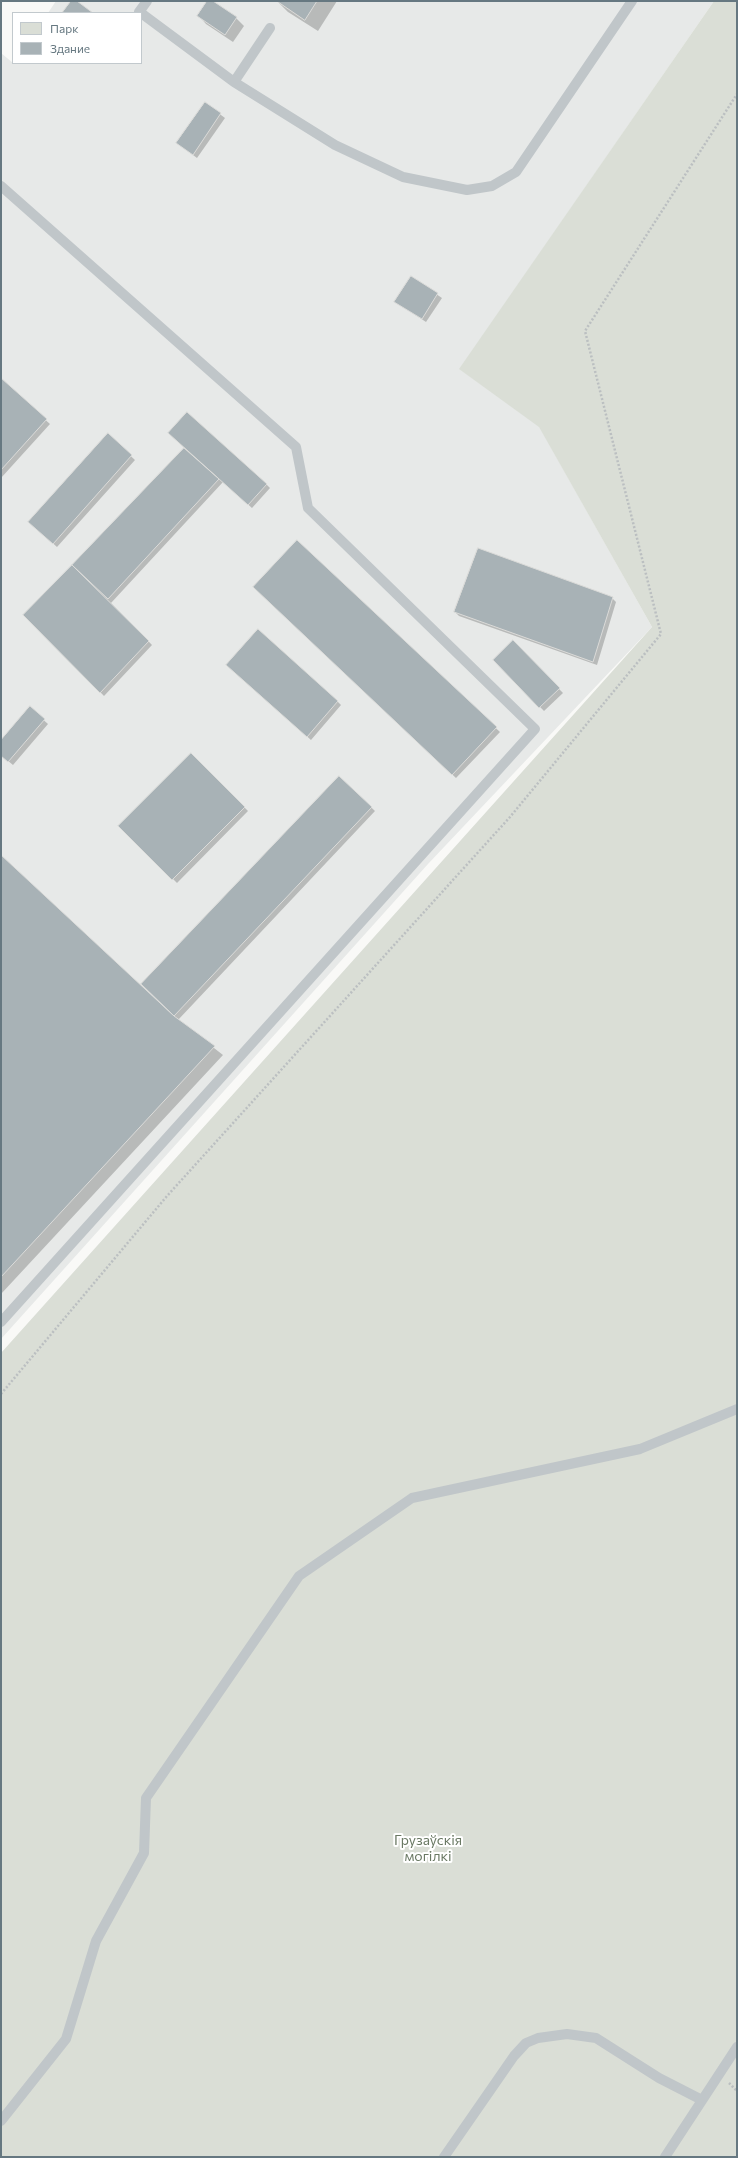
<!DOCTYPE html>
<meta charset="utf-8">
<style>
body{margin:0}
#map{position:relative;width:738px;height:2158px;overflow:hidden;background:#f9f9f7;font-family:Commissioner,sans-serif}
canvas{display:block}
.frame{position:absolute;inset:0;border:2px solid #667881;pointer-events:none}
.legend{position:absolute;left:12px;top:12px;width:130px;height:52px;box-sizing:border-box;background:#fff;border:1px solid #c2c9cd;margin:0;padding:5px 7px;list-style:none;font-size:12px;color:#667881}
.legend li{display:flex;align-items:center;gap:8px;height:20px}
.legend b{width:20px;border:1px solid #c2c9cd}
</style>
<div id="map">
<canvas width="738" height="2158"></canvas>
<div class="frame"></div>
<ul class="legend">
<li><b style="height:11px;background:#daded6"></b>Парк</li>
<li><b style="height:11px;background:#a8b2b6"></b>Здание</li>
</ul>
</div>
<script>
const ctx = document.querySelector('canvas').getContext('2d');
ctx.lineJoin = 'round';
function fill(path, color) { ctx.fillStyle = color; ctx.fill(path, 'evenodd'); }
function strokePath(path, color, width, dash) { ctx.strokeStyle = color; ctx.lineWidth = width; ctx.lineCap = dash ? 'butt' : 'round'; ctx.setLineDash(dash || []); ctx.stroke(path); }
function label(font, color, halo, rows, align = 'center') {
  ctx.font = font + ' Commissioner,sans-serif'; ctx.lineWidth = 4; ctx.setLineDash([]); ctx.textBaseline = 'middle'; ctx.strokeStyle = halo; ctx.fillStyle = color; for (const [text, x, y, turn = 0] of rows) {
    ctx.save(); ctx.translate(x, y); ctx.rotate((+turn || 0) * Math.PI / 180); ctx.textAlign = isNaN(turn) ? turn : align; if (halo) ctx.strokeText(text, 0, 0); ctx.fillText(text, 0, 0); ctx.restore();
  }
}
const built = new Path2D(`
 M 56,1 L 714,1 L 460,369 L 539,426 L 652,627 L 428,864 L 1,1339 L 1,53 L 13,63 L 141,63 L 141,13 L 48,13 Z`);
const green = new Path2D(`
 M 714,1 L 737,1 L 737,2157 L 1,2157 L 1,1353 L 652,627 L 539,427 L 459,369 Z`);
const shadow = new Path2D(`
 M 208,1 L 211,1 L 236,18 L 244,26 L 233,42 L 206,24 L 198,15 Z
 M 277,1 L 337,1 L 318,31 L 288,12 Z
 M 205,103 L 225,118 L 197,158 L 177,143 Z
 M 411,277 L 442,298 L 426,322 L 396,302 Z
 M 1,380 L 50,424 L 1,478 Z
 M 108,435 L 135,460 L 57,547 L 34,526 Z
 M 186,448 L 266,484 L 270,488 L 252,508 L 223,482 L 111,603 L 152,645 L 104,696 L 25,615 Z
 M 297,541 L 500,732 L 456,778 L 254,587 Z
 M 612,598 L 616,602 L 597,665 L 459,616 L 455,612 Z
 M 513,642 L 563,693 L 544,711 L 494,660 Z
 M 231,668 L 337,701 L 341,705 L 311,740 Z
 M 30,708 L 48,724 L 13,765 L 1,755 L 1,741 Z
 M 191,754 L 248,811 L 177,883 L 120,826 Z
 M 339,777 L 375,811 L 178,1020 L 223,1055 L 1,1294 L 1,856 L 165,1008 Z`);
const building = new Path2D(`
 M 71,1 L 77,1 L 93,13 L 62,13 Z
 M 207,1 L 213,1 L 237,17 L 225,35 L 197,16 Z
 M 277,1 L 317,1 L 305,20 Z
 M 205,102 L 221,113 L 193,155 L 176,143 Z
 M 411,276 L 438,293 L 422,319 L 394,302 Z
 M 1,378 L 47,419 L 1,470 Z
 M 187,412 L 267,484 L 248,505 L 168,433 Z
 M 108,433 L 132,455 L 53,544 L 28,522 Z
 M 184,448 L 219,479 L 108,599 L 72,565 Z
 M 297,540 L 497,727 L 452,775 L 253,587 Z
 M 478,548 L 613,597 L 593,662 L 454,612 Z
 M 72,565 L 149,641 L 100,693 L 23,615 Z
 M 258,629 L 338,701 L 307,737 L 226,665 Z
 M 513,640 L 560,688 L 539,708 L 493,660 Z
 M 30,706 L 45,719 L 8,762 L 1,756 L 1,740 Z
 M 191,753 L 245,807 L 172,880 L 118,826 Z
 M 339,776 L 372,807 L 174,1016 L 141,984 Z
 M 1,855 L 174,1016 L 215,1046 L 1,1277 Z`);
const path = new Path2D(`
 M 1,1394 L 167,1196 L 510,817 L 661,634 L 585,331 L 737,94
 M 729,2083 L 737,2091`);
const service = new Path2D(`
 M 141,13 L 234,82 L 270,28
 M 141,13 L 139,12 L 147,1
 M 234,82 L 335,145 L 403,177 L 467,190 L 492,186 L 516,172 L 632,1
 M 1,186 L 296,447 L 308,508 L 535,729 L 1,1322
 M 1,2121 L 66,2039 L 96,1941 L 144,1853 L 146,1798 L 299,1576 L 412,1498 L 640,1449 L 737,1409
 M 444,2157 L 514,2056 L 526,2043 L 538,2038 L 567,2034 L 596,2038 L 659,2078 L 702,2100
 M 665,2157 L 737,2047`);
const parkNames = [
 ["Грузаўскія",428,1840],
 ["могілкі",428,1856]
];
fill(built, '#e7e9e8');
fill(green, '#daded6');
fill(shadow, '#0003');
fill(building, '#a8b2b6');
strokePath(building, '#dbdbd9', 1);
strokePath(path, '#bbbfc1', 2.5, [2, 2]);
strokePath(service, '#c0c6c9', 10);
label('14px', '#6a7964', '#fff', parkNames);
</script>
